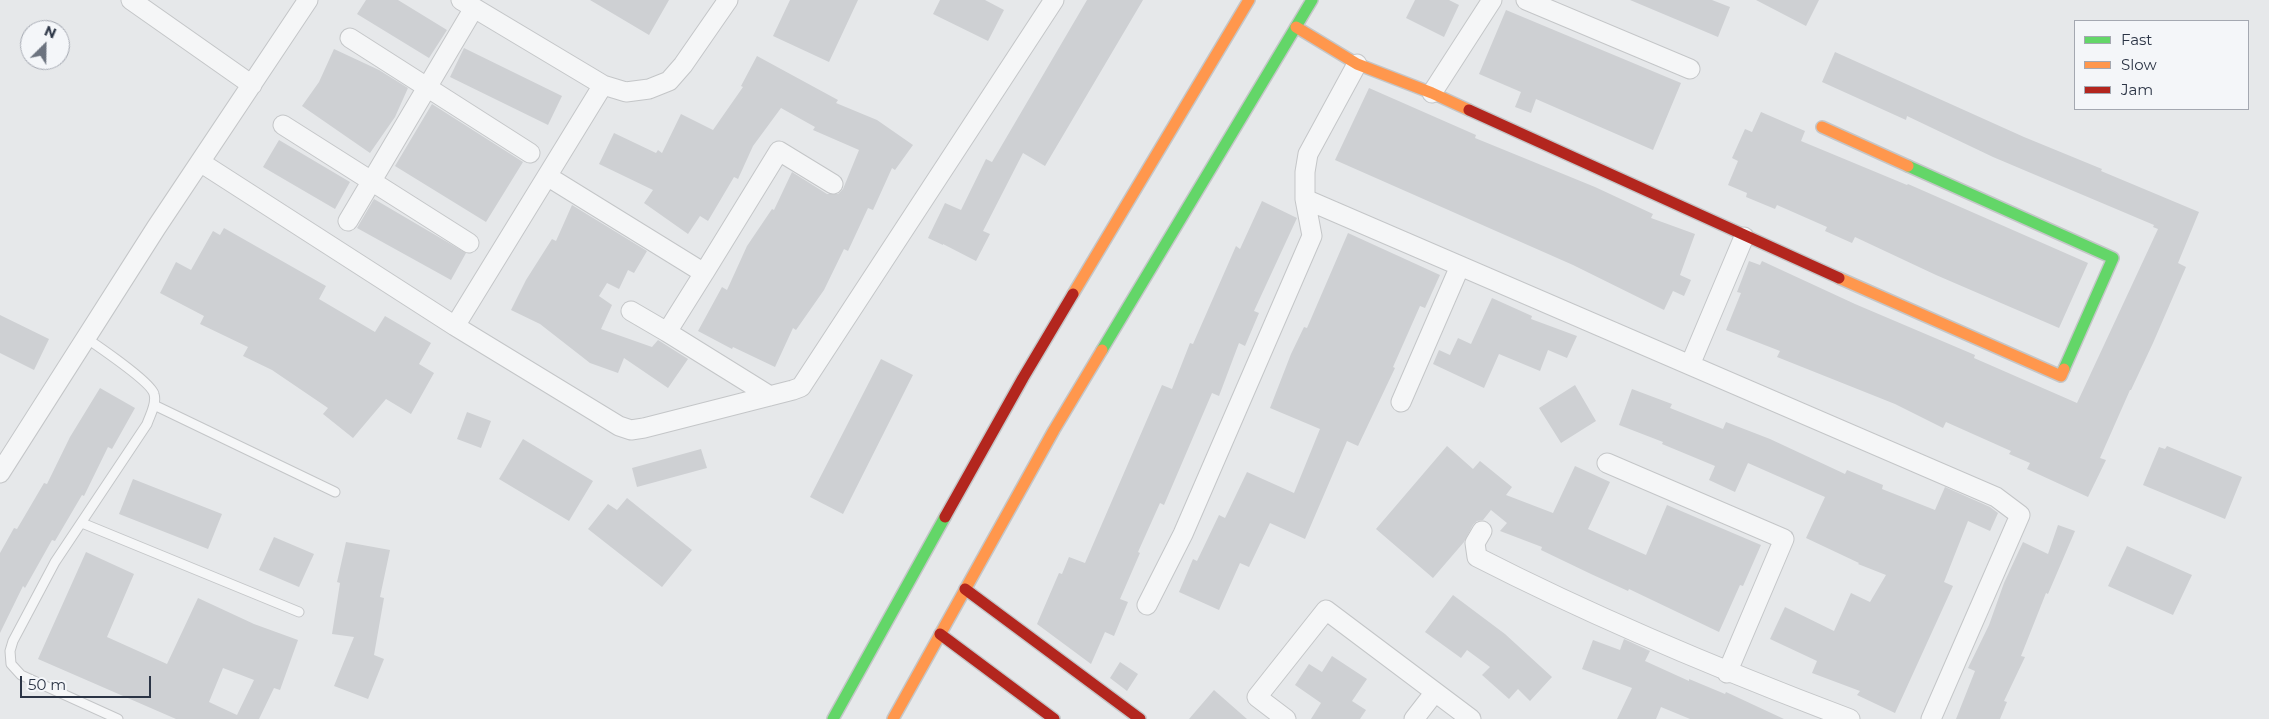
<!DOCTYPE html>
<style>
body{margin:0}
#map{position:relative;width:2269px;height:719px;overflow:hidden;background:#e6e8ea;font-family:Montserrat,sans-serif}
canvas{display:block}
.legend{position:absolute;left:2074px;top:20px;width:175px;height:90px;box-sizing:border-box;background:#f4f6f9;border:1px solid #a4a8b1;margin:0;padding:6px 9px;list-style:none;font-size:15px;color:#2b3445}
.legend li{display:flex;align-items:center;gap:10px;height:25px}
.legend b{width:25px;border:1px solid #a4a8b1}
.north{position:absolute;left:20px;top:20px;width:50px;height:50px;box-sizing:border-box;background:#f4f6f9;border:1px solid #a4a8b1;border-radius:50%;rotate:23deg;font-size:14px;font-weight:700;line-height:20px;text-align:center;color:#2b3445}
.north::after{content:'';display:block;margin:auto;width:18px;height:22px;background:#6c737f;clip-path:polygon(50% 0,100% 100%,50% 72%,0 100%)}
.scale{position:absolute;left:20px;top:676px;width:131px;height:22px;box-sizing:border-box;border:2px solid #2b3445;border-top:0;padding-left:6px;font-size:15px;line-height:18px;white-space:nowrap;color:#2b3445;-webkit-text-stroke:4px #f4f6f9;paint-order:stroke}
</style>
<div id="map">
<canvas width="2269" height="719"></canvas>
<ul class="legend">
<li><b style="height:6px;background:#63d668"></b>Fast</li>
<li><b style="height:6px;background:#ff974d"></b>Slow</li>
<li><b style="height:6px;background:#b3261e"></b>Jam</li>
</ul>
<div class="north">N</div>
<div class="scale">50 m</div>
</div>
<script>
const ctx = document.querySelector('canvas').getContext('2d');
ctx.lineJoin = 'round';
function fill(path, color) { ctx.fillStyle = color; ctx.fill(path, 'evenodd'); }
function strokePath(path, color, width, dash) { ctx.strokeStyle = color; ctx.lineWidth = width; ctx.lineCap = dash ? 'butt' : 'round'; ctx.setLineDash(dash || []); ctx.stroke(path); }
const building = new Path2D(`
 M 366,0 L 398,0 L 447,30 L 429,58 L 357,14 Z
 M 590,0 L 669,0 L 649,35 Z
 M 790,0 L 858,0 L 829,62 L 773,36 Z
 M 940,0 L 985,0 L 1004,10 L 988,41 L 933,14 Z
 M 1087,0 L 1143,0 L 1045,166 L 1023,153 L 983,231 L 990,234 L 976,261 L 943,244 L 943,245 L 928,238 L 945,203 L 961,210 L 986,159 L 992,162 Z
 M 1415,0 L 1449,0 L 1459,5 L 1444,37 L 1406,18 Z
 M 1630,0 L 1712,0 L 1730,7 L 1718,37 Z
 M 1756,0 L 1819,0 L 1806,26 Z
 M 1506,10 L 1681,83 L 1653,150 L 1536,99 L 1531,113 L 1515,107 L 1521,92 L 1479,74 Z
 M 464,48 L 562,96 L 548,125 L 450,77 Z
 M 334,49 L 379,70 L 408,88 L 395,117 L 370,153 L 302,106 L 319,82 Z
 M 1835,52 L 2024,137 L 2102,169 L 2101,171 L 2199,212 L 2178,263 L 2186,267 L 2153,343 L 2131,390 L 2130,390 L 2100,458 L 2106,460 L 2088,497 L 2027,469 L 2030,463 L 2009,454 L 2011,451 L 1946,422 L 1943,428 L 1895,404 L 1777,357 L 1780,351 L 1726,330 L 1741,293 L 1737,292 L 1749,261 L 1760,265 L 1762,261 L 1855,304 L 1975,355 L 1974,358 L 2077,403 L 2158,229 L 2153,227 L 2154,225 L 1993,157 L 1907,116 L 1906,120 L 1822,82 Z
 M 757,56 L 838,100 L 836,103 L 877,120 L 913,145 L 895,170 L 892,168 L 873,210 L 868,208 L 848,251 L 844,249 L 824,290 L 796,330 L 793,328 L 775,367 L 733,347 L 732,349 L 698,331 L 722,287 L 727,290 L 747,246 L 772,209 L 774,210 L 792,172 L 827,194 L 838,194 L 843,189 L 859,150 L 813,130 L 815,127 L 781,108 L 753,146 L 738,179 L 734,177 L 708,221 L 700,216 L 688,234 L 644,203 L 653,190 L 599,164 L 614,133 L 656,153 L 658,150 L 662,153 L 681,114 L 713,130 L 743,87 L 741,86 Z
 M 1369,88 L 1476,135 L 1475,138 L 1595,187 L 1653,214 L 1651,218 L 1695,234 L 1680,275 L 1691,280 L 1684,296 L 1673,291 L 1664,310 L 1573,265 L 1335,160 Z
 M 432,104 L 523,162 L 486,222 L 395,166 Z
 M 1761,112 L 1805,131 L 1801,141 L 1907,185 L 1908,184 L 2088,263 L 2059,328 L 1936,275 L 1855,237 L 1852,243 L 1825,231 L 1827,227 L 1777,205 L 1775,209 L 1746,197 L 1747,193 L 1728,185 L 1738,161 L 1732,158 L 1745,129 L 1752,132 Z
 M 279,140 L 350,182 L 335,209 L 263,167 Z
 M 374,199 L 466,253 L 451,280 L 357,228 Z
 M 1262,201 L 1297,218 L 1254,311 L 1259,313 L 1245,346 L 1239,343 L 1219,396 L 1212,393 L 1164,505 L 1160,503 L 1138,552 L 1140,553 L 1120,599 L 1128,602 L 1114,636 L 1105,632 L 1091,664 L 1037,624 L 1059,573 L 1062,574 L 1069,557 L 1085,563 L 1162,385 L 1172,389 L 1190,343 L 1193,344 L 1236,246 L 1240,249 Z
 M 572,205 L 647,251 L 634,273 L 628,270 L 619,289 L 607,283 L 599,296 L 612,305 L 601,329 L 652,347 L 658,340 L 688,359 L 668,388 L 624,358 L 618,373 L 590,363 L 540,324 L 511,310 L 526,280 L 552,239 L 556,241 Z
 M 224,228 L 326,286 L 319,299 L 375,332 L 385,316 L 431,343 L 419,364 L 434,373 L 411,414 L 386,399 L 353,438 L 323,414 L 328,408 L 272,370 L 243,356 L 248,347 L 200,324 L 204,316 L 160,293 L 176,262 L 191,270 L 213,231 L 220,235 Z
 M 1348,233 L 1440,275 L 1425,308 L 1420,306 L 1393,367 L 1395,368 L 1358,446 L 1347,441 L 1305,539 L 1270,523 L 1249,567 L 1240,563 L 1219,610 L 1179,592 L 1193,559 L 1197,561 L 1219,515 L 1225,518 L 1247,472 L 1294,493 L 1320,429 L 1270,408 L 1291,354 L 1304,327 L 1307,328 Z
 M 1492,298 L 1532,316 L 1531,319 L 1577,336 L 1567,358 L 1548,350 L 1540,371 L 1499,354 L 1484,388 L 1433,364 L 1439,350 L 1450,355 L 1458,338 L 1471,344 Z
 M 0,315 L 49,339 L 34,370 L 0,353 Z
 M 881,359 L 913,375 L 843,514 L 810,497 Z
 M 1575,385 L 1596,421 L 1561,443 L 1539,408 Z
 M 100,388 L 135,408 L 112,449 L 108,447 L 84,496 L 82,495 L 55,541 L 52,540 L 25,588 L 23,586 L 0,633 L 0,553 L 14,528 L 17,529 L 44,483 L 47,484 L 70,437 Z
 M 1632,389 L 1672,404 L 1670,408 L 1723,429 L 1726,422 L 1770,439 L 1845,474 L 1847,470 L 1883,485 L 1882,489 L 1935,510 L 1945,487 L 1990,507 L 1998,513 L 1990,531 L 1968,521 L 1944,582 L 1953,586 L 1895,713 L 1857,695 L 1860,691 L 1812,673 L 1817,661 L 1770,639 L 1785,607 L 1834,631 L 1851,593 L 1870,602 L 1886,575 L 1858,564 L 1859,563 L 1806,538 L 1825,497 L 1748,463 L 1735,492 L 1709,480 L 1715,466 L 1662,444 L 1663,442 L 1619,425 Z
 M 467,412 L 491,421 L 481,448 L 457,439 Z
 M 523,439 L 593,481 L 569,521 L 499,479 Z
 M 1447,446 L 1473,469 L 1480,461 L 1512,487 L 1506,495 L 1553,513 L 1575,466 L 1610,482 L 1588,529 L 1646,555 L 1667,505 L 1761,545 L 1743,586 L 1740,585 L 1719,632 L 1629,589 L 1628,591 L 1591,574 L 1541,550 L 1542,547 L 1500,531 L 1507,523 L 1491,510 L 1483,520 L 1477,521 L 1473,525 L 1464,542 L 1433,578 L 1376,529 Z
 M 2167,446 L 2242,477 L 2225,519 L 2143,485 L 2159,447 L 2165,449 Z
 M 701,449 L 707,468 L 637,487 L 632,468 Z
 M 133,479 L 222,514 L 208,549 L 119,514 Z
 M 627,498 L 692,550 L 662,587 L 588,529 L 608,504 L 617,510 Z
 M 2058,525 L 2075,531 L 2048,594 L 2046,593 L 2021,656 L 2025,657 L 2004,701 L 2007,702 L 2000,719 L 1956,719 L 1975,671 L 1968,668 L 1989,625 L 2004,583 L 2023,542 L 2048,554 Z
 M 274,537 L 314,554 L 299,587 L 259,570 Z
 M 346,542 L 390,550 L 380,597 L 384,598 L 374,655 L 384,659 L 368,699 L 334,686 L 354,637 L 332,634 L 340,583 L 337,582 Z
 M 2127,546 L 2192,575 L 2173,615 L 2108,586 Z
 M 86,552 L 134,574 L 107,637 L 167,664 L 198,598 L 254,624 L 298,640 L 280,690 L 274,688 L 259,719 L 176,719 L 38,659 ZM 223,668 L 254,680 L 237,715 L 209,702 Z
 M 1453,595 L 1505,634 L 1552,677 L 1530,701 L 1518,689 L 1509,699 L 1482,675 L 1490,667 L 1467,650 L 1461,658 L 1425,632 Z
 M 1624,639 L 1650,651 L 1645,661 L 1689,681 L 1689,679 L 1725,694 L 1726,692 L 1784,719 L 1690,719 L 1661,707 L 1656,719 L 1617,719 L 1632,688 L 1582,669 L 1593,640 L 1620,650 Z
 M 1332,656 L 1367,679 L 1352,701 L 1366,710 L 1360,719 L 1311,719 L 1321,703 L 1295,685 L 1309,664 L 1322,672 Z
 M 1120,662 L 1138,674 L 1127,691 L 1110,678 Z
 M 1214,690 L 1247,719 L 1189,719 Z`);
const lane = new Path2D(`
 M 86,338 C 99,347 151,382 154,394 C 157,404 150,415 147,424 L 55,562 L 13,641 L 10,651 L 11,664 L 21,675 L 118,719
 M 154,405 L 335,492
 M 82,523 L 299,612`);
const street = new Path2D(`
 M 131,0 L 252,85
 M 461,0 L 603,85 L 626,92 L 649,89 L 669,81 L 683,65 L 728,0
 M 1526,0 L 1690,69
 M 350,38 L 530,153
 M 1432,93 L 1492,0
 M 283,125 L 469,243
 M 200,162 L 455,326 L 619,426 L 631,430 L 644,428 L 793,390 L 801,387 L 1054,0
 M 547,176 L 704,273 L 779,151 L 833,184
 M 1305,199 L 1996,497 L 2020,515 L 1931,719
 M 348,221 L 474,8
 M 704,273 L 667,332 L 770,396
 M 631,311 L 667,332
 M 455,326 L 603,85
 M 1690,365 L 1744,237
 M 1401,402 L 1460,266
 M 1607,463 L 1784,539 L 1727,673
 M 0,473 L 156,228 L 308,0
 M 1482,531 L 1475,543 L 1477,557 C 1598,619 1723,671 1850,719
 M 1147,605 L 1183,534 L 1312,236 L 1305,199 L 1305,172 L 1308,154 L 1357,64
 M 1286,719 L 1257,697 L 1326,610 L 1471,719
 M 1414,719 L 1435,692`);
const fast = new Path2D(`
 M 1908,166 L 2113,258 L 2064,369
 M 1102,350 L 1312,0
 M 833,719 L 945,517`);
const slow = new Path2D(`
 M 1296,27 L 1357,64 L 1432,93 L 1469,110
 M 1822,127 L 1908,166
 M 1839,278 L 2061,376 L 2064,369
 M 1073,294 L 1249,0
 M 893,719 L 1054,430 L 1102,350`);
const jam = new Path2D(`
 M 1469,110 L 1839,278
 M 945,517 L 1023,378 L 1073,294
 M 965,589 L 1140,719
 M 940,634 L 1054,719`);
fill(building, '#ced0d3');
strokePath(lane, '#c4c6c8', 11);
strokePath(street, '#c4c6c8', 21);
strokePath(fast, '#c4c6c8', 14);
strokePath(slow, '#c4c6c8', 14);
strokePath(jam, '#c4c6c8', 14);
strokePath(lane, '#f5f6f7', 9);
strokePath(street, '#f5f6f7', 19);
strokePath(fast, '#63d668', 11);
strokePath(slow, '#ff974d', 11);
strokePath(jam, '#b3261e', 11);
</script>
